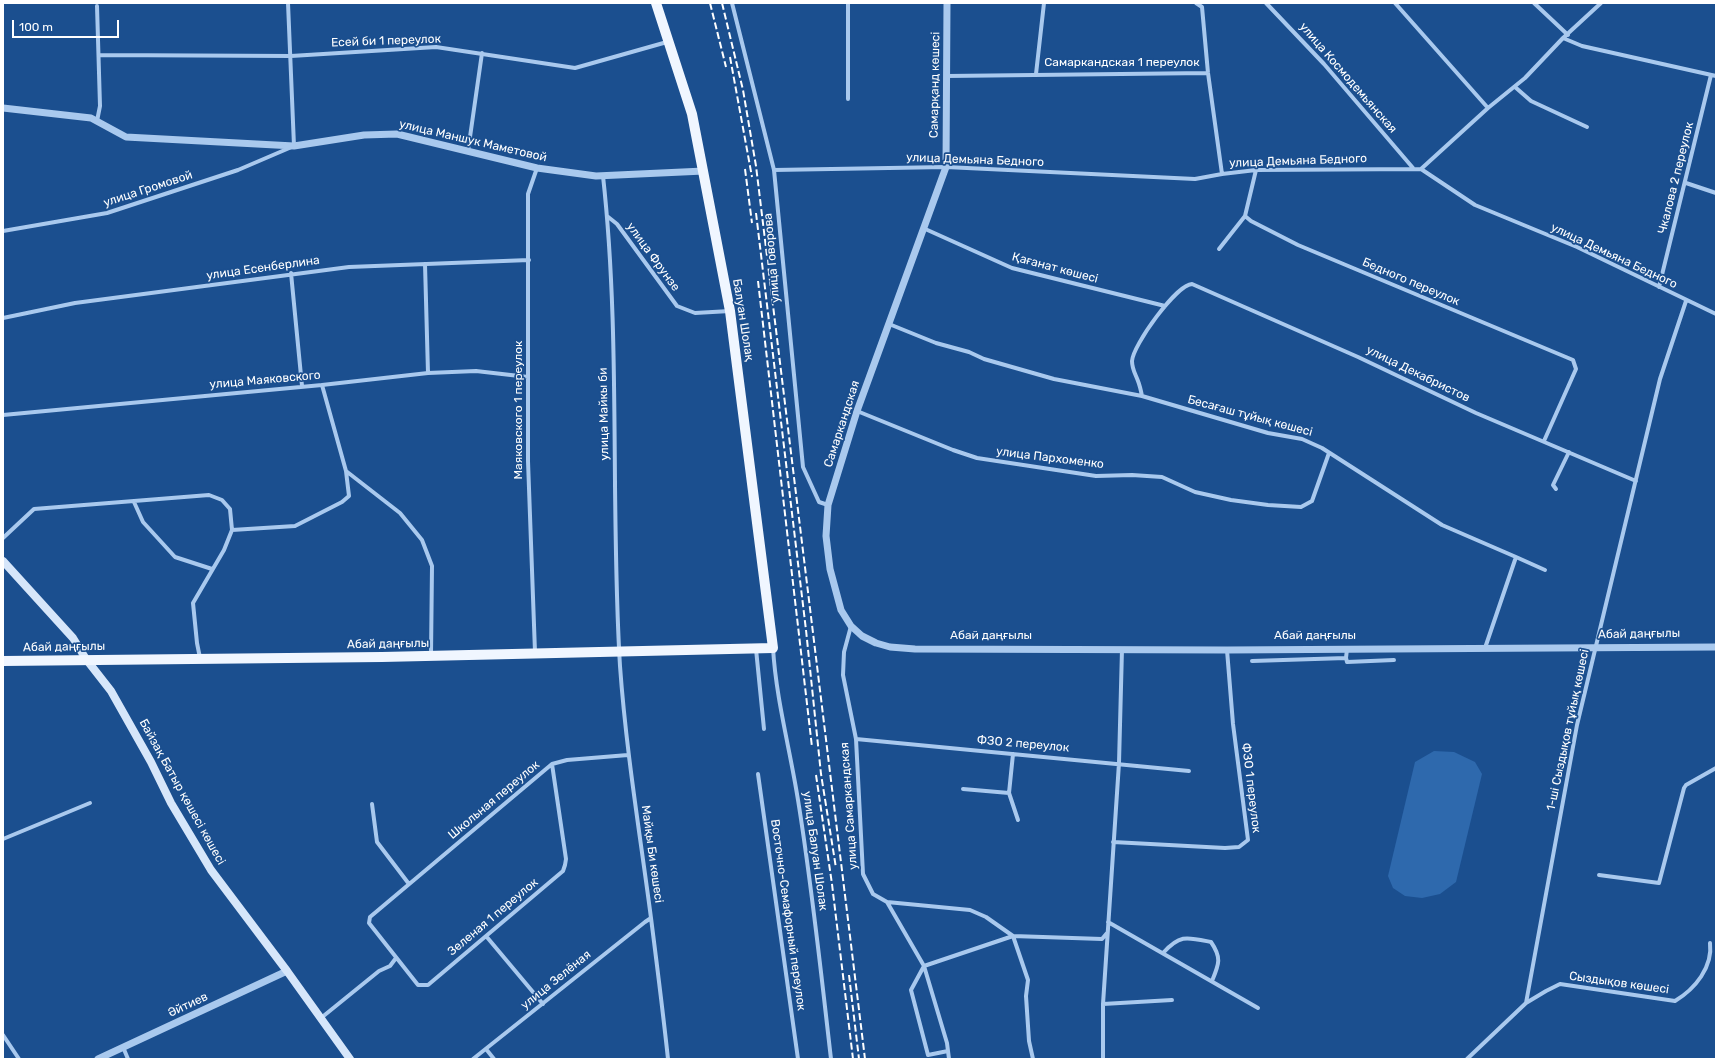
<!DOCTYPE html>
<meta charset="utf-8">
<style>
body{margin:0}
#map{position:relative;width:1719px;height:1062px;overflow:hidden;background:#1b4f8f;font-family:Rubik,sans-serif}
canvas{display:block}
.frame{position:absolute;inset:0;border:4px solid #fff;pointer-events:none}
.scale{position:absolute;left:12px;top:20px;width:107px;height:18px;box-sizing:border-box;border:2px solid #fff;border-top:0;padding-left:5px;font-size:12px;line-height:14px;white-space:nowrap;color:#fff;-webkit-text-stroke:3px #1b4f8f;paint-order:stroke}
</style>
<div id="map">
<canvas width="1719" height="1062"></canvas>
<div class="frame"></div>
<div class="scale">100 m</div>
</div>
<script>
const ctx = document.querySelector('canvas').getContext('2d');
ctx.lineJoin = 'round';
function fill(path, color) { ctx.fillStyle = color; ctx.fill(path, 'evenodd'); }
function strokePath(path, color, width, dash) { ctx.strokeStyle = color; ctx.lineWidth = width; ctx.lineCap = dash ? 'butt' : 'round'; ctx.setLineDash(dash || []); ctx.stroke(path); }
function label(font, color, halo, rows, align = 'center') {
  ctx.font = font + ' Rubik,sans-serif'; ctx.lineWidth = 3.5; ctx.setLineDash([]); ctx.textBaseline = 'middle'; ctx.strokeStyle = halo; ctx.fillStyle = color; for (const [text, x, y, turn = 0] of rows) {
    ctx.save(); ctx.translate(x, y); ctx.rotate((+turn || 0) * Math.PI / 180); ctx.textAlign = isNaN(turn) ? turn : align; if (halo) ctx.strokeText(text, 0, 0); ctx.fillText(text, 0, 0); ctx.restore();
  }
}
const green = new Path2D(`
 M 1434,751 L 1454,752 L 1475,762 L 1482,774 L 1456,882 L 1440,894 L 1422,898 L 1405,896 L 1393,888 L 1388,876 L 1415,762 Z`);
const minor = new Path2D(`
 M 732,3 L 774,170 L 803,467 L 819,502 L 828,505
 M 1196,3 L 1202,7 L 1208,73 L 1222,174
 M 1266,3 L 1324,64 L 1413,168
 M 1395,3 L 1488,108
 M 1534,3 L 1568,35
 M 1563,38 L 1582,46 L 1716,76
 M 99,55 L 291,56 L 436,47 L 575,68 L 667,42
 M 1036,74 L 1044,3
 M 947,76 L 1208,73
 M 1515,87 L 1531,101 L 1587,127
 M 848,99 L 848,3
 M 97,121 L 100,106 L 97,6
 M 468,151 L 482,53
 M 1421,169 L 1488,108 L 1525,78 L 1563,38 L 1601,3
 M 774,170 L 946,167 L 1195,179 L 1222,174 L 1256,170 L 1421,169 L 1475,205 L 1577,247 L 1716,314
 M 603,176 C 621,338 610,503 620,666 C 626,750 640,834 651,918 C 657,965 663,1012 668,1059
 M 1686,183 L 1716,193
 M 607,216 L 617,224 L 677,306 L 695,313 L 730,311
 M 1245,216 L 1251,221 L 1298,245 L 1573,360 L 1576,369 L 1544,441
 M 923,228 L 1012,268 L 1165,306
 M 3,231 L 107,213 L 238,170 L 294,146 L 288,3
 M 1219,249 L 1245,216 L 1256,170
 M 425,264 L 428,373
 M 291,273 L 302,386
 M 1659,287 L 1711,75
 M 3,318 L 75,303 L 349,267 L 529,260
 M 889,324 L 936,343 L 969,352 L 984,359 L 1054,379 L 1142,396 L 1268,433 L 1302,439 L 1322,448 L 1442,525 L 1516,557 L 1485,648
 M 322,385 L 346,471
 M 1142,396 C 1141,391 1140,386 1138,381 C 1135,373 1132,369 1132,361 C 1133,345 1176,285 1192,284 L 1358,357 L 1476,413 L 1636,481
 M 857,411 L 953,450 L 977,458 L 1096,476 L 1132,475 L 1162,477 L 1195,492 L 1231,500 L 1268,505 L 1301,507 L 1312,501 L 1329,453
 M 3,415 L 322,385 L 428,373 L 476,371 L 528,377
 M 1556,489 L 1553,485 L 1569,452
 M 134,502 L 143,522 L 175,557 L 212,569
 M 232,530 L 295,526 L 342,502 L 349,496 L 346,471 L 400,513 L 422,540 L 432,566 L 431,655
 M 3,538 L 34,509 L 209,495 L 222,500 L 230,509 L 232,530 L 224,550 L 193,603 L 197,643 L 200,658
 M 1516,557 L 1545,570
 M 851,626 L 844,652 L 843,675 L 856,739 L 863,874 L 873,894 L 887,902 L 924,966 L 947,1043 L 949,1059
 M 773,648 C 776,699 790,749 798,800 C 812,886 821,973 831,1059
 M 756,649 L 764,729
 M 535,652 L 528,461 L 528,194 L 537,168
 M 1346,658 L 1347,662 L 1394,660
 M 1252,661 L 1346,658 L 1347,649
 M 856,739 L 1189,771
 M 1013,754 L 1009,793 L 1018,820
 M 552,764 L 566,859 L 565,865 L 563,871 L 428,985 L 418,985 L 369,923 L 370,917 L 552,764 L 567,760 L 628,755
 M 758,774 L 798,1059
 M 963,789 L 1009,793
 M 372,804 L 377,842 L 409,884
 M 3,839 L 90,803
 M 1113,842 L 1225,848 L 1239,847 L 1248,840 L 1233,724 L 1227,650
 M 1599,875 L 1659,883 L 1684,788 L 1686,785 L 1716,768
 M 887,902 L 970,910 L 986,917 L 1013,936 L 1028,980 L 1026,996 L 1029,1041 L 1033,1059
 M 1108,922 L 1258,1008
 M 486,936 L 543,1004
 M 1163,953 C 1180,934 1187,937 1211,942 C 1222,958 1219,964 1212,981
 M 1526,1003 L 1577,725 L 1660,379 L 1686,301
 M 1103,1004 L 1172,1000
 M 321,1018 L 379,971 L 390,966 L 396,958
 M 3,1035 L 19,1059
 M 123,1047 L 128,1059
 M 486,1049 L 494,1059
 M 948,1051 L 928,1055 L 911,990 L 924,966 L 1013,936 L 1102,939 L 1107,933
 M 473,1059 L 645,922 L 651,918
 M 1103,1059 L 1103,1004 L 1119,763 L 1122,649
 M 1467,1059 L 1526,1003 L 1546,991 L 1560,984 L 1675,1001 C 1695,989 1713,967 1710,943`);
const tertiary = new Path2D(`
 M 947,3 L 946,167 L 857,411 L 828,505 L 826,536 L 830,569 L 841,610 L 851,626 L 862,636 L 876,643 L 890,647 L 915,649 L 1227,650 L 1716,647
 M 3,108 L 91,118 L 126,137 L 294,146 L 364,135 L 397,134 L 537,168 L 596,176 L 704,171
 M 98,1059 L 287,971`);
const secondary = new Path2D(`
 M 3,561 L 73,638 L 86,659 L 111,691 L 151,762 L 171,803 L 211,870 L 287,971 L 350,1059`);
const primary = new Path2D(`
 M 3,661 L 382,657 L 773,648 L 730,311 L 692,114 L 656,3`);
const rail = new Path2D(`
 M 710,3 L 726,67
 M 722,3 L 743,90 L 756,166 L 865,1059
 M 730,57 L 752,177
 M 745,169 L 752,223
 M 756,213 L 806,630 L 821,774 L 836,868
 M 758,281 L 812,747
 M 816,775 L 832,884 L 853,1059
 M 849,975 L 859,1059`);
const streetNames = [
 ["Есей би 1 переулок",386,41,-2],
 ["Самаркандская 1 переулок",1122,63],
 ["улица Космодемьянская",1348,78,49],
 ["Самарқанд көшесі",935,85,-89],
 ["улица Маншук Маметовой",473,141,13],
 ["улица Демьяна Бедного",975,160,2],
 ["улица Демьяна Бедного",1298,161,-2],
 ["Чкалова 2 переулок",1676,178,-76],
 ["улица Громовой",148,189,-18],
 ["улица Демьяна Бедного",1614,256,25],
 ["улица Фрунзе",653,257,54],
 ["улица Говорова",772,258,-95],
 ["улица Есенберлина",263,268,-8],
 ["Қағанат көшесі",1055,268,15],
 ["Бедного переулок",1411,282,23],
 ["Балуан Шолақ",743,320,81],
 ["улица Декабристов",1418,374,26],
 ["улица Маяковского",265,380,-5],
 ["Маяковского 1 переулок",519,410,-90],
 ["улица Майкы би",604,414,-91],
 ["Бесағаш тұйық көшесі",1250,416,15],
 ["Самаркандская",842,424,-72],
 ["улица Пархоменко",1050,458,7],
 ["Абай даңғылы",1639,634,-1],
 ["Абай даңғылы",991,636],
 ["Абай даңғылы",1315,636],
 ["Абай даңғылы",388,644,-1],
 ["Абай даңғылы",64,647,-1],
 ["1-ші Сыздықов тұйық көшесі",1568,730,-78],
 ["ФЗО 2 переулок",1023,744,5],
 ["ФЗО 1 переулок",1251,788,83],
 ["Байзақ Батыр қөшесі көшесі",182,792,61],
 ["Школьная переулок",494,800,-40],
 ["улица Самаркандская",849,806,-94],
 ["улица Балуан Шолак",815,851,82],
 ["Майқы Би көшесі",652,854,82],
 ["Восточно-Семафорный переулок",788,915,82],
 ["Зеленая 1 переулок",493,917,-40],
 ["улица Зелёная",556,980,-39],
 ["Сыздықов көшесі",1619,983,8],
 ["Әйтиев",188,1005,-25]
];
fill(green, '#2e69ad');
strokePath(minor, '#a9c9ee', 4);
strokePath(tertiary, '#a9c9ee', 7);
strokePath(secondary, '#d6e6fa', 8);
strokePath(primary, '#f0f6ff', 10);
strokePath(rail, '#fff', 2, [7, 3]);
label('12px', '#fff', '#1b4f8f', streetNames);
</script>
